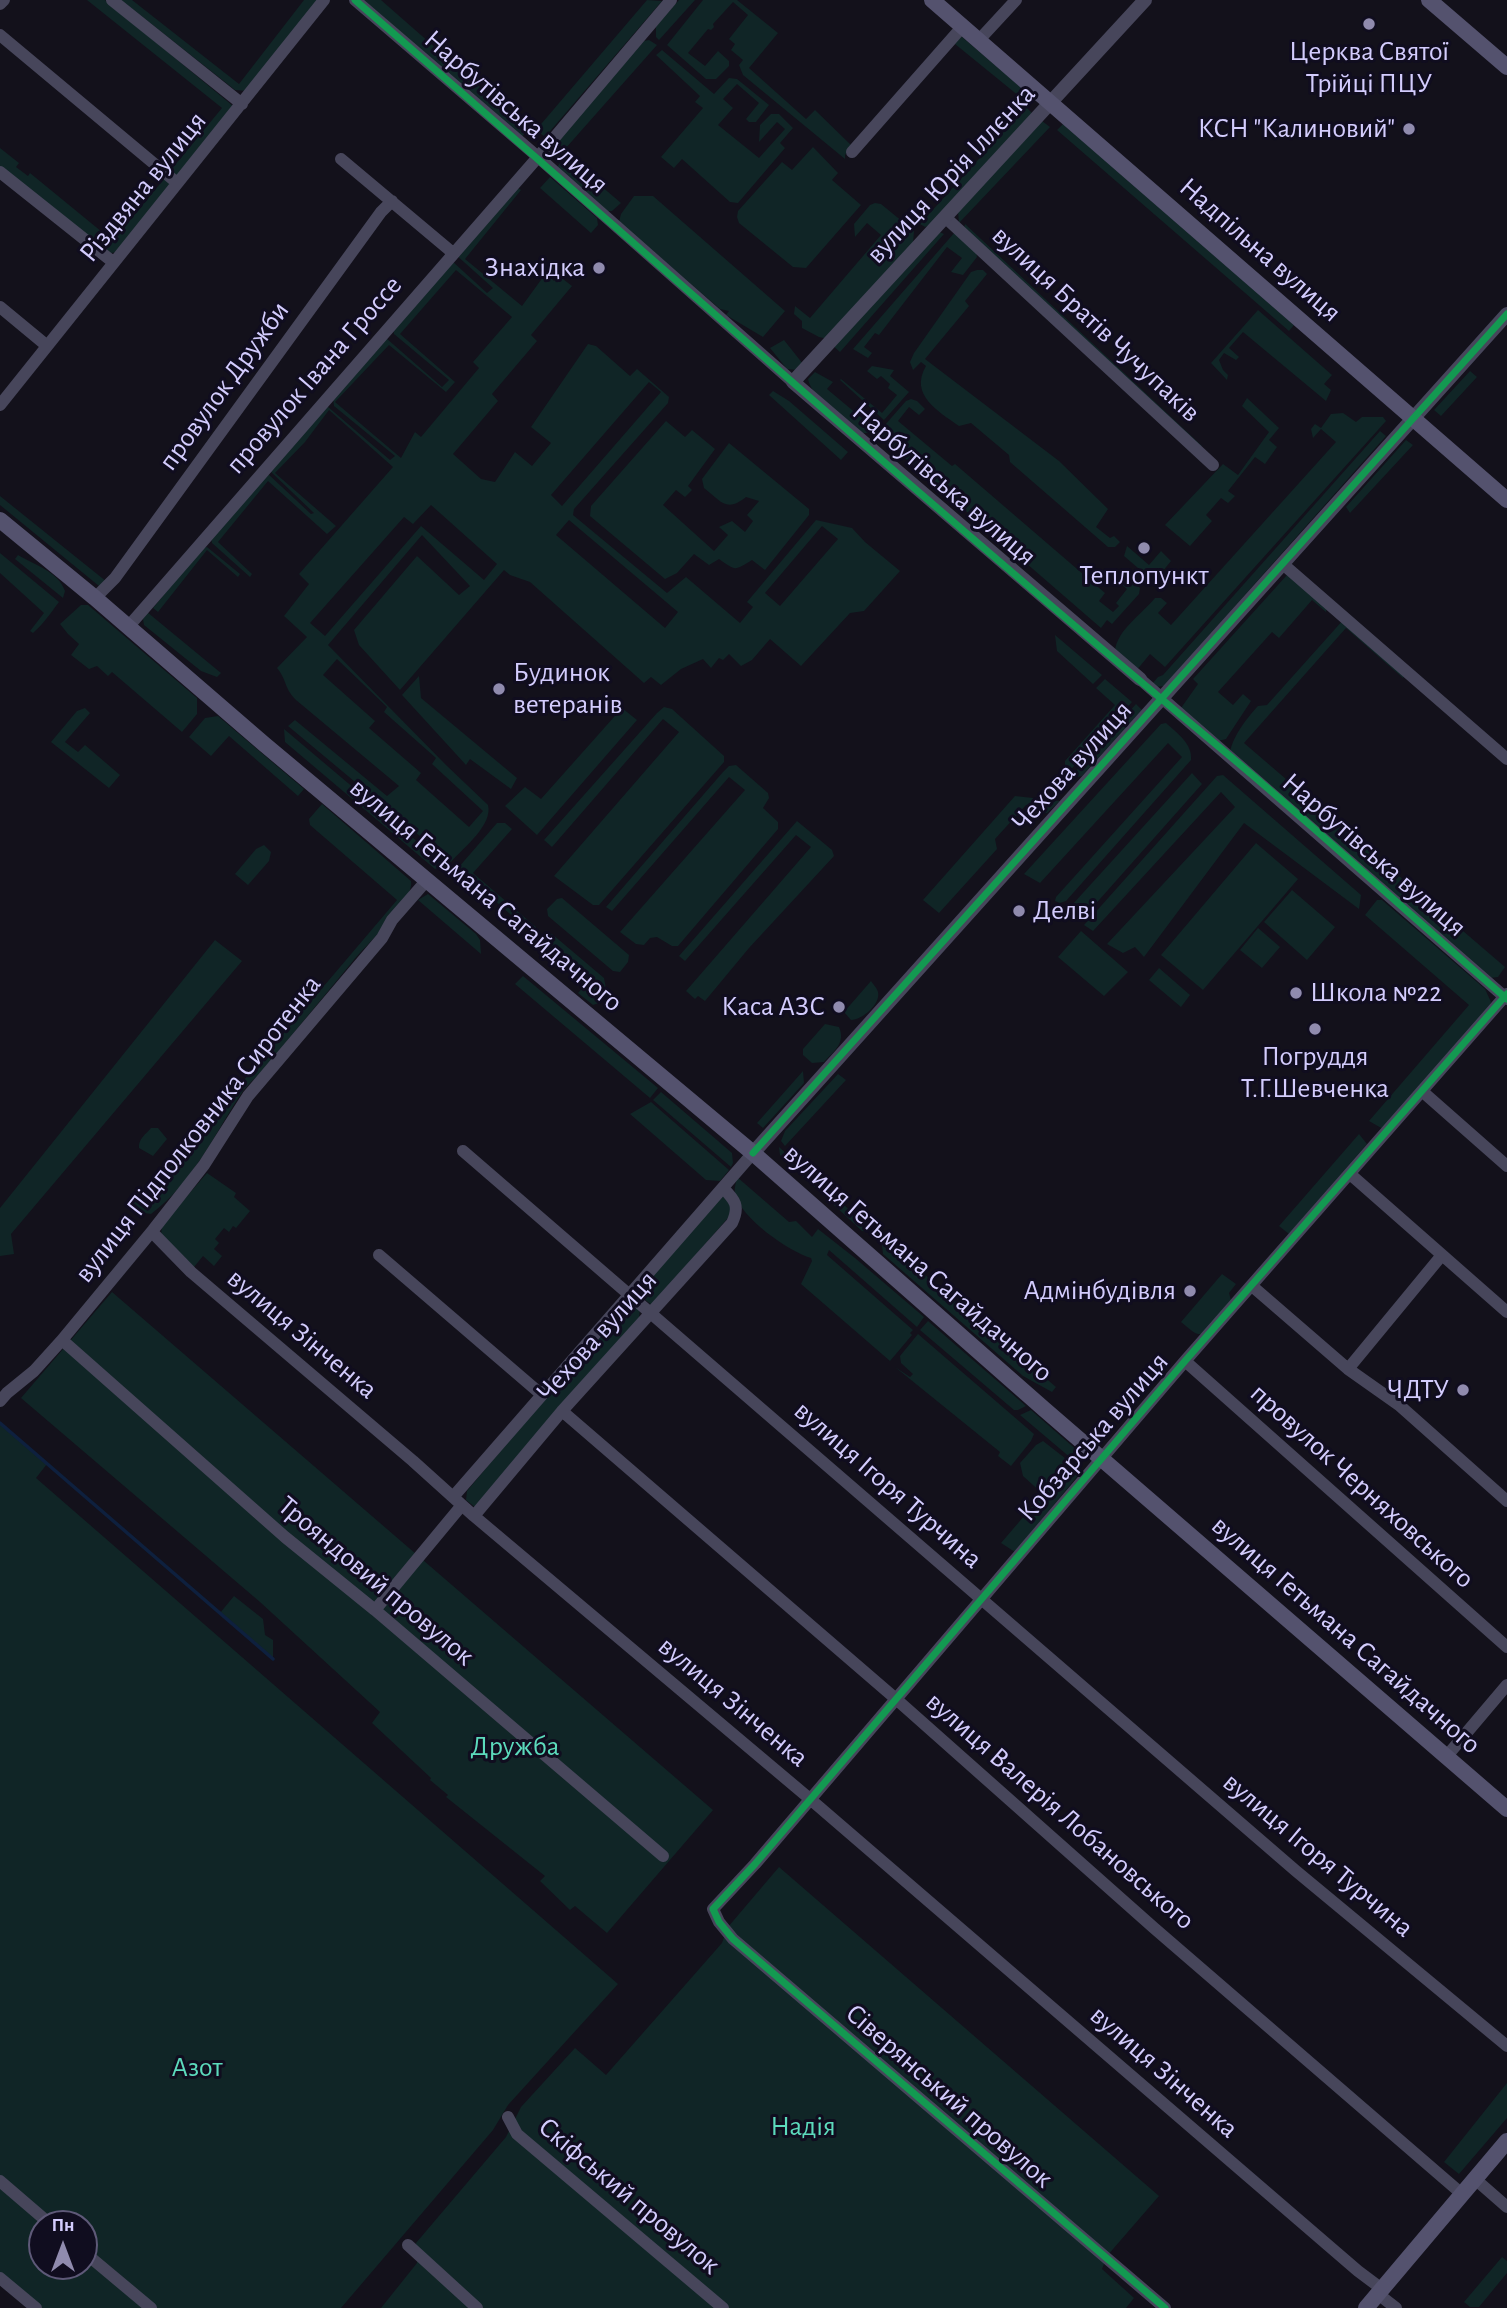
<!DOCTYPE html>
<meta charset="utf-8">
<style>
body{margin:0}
#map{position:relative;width:1507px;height:2308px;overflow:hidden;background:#13111b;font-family:"Alegreya Sans",sans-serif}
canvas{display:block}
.north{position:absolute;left:28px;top:2210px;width:70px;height:70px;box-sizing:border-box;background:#100d1f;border:2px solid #5e5978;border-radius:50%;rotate:0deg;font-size:19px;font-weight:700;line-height:28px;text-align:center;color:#d3ccfd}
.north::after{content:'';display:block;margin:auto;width:24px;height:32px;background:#908bae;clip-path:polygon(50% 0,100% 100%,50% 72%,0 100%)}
</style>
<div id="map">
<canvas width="1507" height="2308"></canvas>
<div class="north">Пн</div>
</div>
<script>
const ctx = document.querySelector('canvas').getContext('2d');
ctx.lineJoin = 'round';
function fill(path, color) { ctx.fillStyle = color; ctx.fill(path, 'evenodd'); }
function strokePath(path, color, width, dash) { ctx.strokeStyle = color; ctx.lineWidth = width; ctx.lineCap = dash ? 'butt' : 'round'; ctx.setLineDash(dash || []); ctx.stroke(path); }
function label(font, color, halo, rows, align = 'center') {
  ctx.font = font + ' "Alegreya Sans",sans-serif'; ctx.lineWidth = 6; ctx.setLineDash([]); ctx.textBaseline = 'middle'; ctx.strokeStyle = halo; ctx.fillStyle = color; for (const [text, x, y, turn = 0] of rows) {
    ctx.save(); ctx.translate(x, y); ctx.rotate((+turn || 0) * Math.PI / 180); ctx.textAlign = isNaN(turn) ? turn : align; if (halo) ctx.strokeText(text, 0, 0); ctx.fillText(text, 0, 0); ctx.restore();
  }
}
const green = new Path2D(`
 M 87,0 L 105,0 L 233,106 L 178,176 L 170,171 L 222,108 Z
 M 121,0 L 132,0 L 239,84 L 304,0 L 318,0 L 247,91 L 235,90 Z
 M 364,0 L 381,0 L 528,129 L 522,137 Z
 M 647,0 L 662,1 L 545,137 L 536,130 Z
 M 679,0 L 695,0 L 659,40 L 656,37 L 656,26 Z
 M 703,0 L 737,0 L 778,33 L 749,68 L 806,119 L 815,110 L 852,146 L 845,155 L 845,159 L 743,75 L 739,65 L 743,60 L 731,50 L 735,44 L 729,39 L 748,15 L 733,2 L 713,24 L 714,27 L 711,30 L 708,29 L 688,53 L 705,66 L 718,51 L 729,61 L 729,66 L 716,79 L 706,79 L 667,45 Z
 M 961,36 L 1030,95 L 1025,101 L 955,44 Z
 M 649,40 L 657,45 L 565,149 L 556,142 L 644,41 Z
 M 662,50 L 714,94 L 729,78 L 737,79 L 769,105 L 756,122 L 749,122 L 746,119 L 759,103 L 737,84 L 723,99 L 733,108 L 718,125 L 759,158 L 785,129 L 777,122 L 759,142 L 760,125 L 771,114 L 779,114 L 793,128 L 780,143 L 785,148 L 738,203 L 730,202 L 682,159 L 674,168 L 661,157 L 703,108 L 695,102 L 700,96 L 656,55 Z
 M 1026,107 L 1033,114 L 930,225 L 925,227 L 920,224 Z
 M 1042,121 L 1050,127 L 959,223 L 958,212 Z
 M 1063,124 L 1294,325 L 1289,331 L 1057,130 Z
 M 813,147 L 838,173 L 832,180 L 861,205 L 806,268 L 793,267 L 739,223 L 737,217 L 738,211 L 782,162 L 792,170 Z
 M 0,148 L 19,163 L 16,167 L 28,176 L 30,173 L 113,241 L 164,179 L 171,183 L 117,252 L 111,253 L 0,167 Z
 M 566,156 L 621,203 L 612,211 L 606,211 L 557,167 Z
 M 550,177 L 597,218 L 598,225 L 591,233 L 540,188 Z
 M 515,186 L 521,190 L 465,259 L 522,306 L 546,273 L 554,281 L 559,276 L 572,286 L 531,335 L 537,341 L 492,394 L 498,401 L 453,454 L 481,479 L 495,482 L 515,452 L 532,466 L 551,443 L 531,427 L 588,344 L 596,346 L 630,376 L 637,369 L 669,397 L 668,403 L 574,509 L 573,515 L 667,593 L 686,577 L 740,623 L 753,607 L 747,602 L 816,520 L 852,528 L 865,542 L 900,571 L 864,611 L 850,613 L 801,666 L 770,639 L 752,660 L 741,666 L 729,654 L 723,660 L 719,658 L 711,668 L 703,659 L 681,669 L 661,685 L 651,677 L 644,683 L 530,582 L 510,575 L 504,570 L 400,690 L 359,645 L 354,630 L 417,556 L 459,595 L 470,586 L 422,535 L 328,645 L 446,765 L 488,805 C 493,825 464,847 451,862 L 288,726 L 295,720 L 387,796 L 399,786 L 296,700 C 284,688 287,680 277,668 L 307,637 L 284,616 L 309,584 L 299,574 L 393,467 L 329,410 L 305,442 L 275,473 L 336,526 L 327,534 L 268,481 L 218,542 L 252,574 L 250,577 L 212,543 L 211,537 L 267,473 L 311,514 L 314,513 L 270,471 L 327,406 L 390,460 L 395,456 L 334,406 L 333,398 L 386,338 L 442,387 L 449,380 L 394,334 L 393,328 L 452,261 L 487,293 L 493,288 L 455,254 ZM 456,270 L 512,317 L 473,362 L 479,368 L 421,437 L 415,432 L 401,458 L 335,402 L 389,345 L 446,392 L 455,382 L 400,334 ZM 649,382 L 661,392 L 562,506 L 551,495 ZM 431,505 L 497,564 L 484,580 L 421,526 L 325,636 L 310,623 L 404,517 L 413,524 ZM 569,520 L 678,612 L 665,628 L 556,535 ZM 822,526 L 838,539 L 780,606 L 765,593 ZM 337,659 L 387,707 L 384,712 L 436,758 L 432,764 L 483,811 L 469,827 L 416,780 L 421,773 L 369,728 L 375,721 L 323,675 Z
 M 634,196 L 653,196 L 785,311 L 763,337 L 726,315 L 729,311 L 720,309 L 619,222 L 621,214 Z
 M 875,203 L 881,204 L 914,231 L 913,243 L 828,339 L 819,337 L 802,328 L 802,321 L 794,314 L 795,306 L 810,318 L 881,235 L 867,223 L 855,237 L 854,224 L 870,205 Z
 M 965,224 L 1202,446 L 1199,447 L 964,228 Z
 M 937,231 L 944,234 L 840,352 L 832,345 Z
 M 955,232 L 976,251 L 977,257 L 963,275 L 951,272 L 962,258 L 947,247 L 879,335 L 875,333 L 864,347 L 872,353 L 868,358 L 853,349 Z
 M 977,270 L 983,270 L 987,274 L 965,301 L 969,306 L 925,359 L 1059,461 L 1108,509 L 1096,527 L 1110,538 L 1114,536 L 1120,542 L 1115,547 L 1108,547 L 1010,462 L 1009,455 L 971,423 L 959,426 C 938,411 909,395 926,366 L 921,362 L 913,370 L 910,362 L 914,353 L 971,272 Z
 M 1258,310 L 1332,375 L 1324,384 L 1331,390 L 1326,401 L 1243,332 L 1229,348 L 1239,357 L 1236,360 L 1224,353 L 1219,360 L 1223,370 L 1228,375 L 1227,380 L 1211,363 Z
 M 784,340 L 803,364 L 797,370 L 787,369 L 770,348 Z
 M 872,366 L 894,370 L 890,376 L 909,392 L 884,420 L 840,380 L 841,379 L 882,413 L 897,395 L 888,388 L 890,384 L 881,376 L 877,379 L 867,371 Z
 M 1470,371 L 1477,377 L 1441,416 L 1434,410 Z
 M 815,372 L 833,382 L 827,389 L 870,425 L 876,419 L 881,424 L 868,433 L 861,433 C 847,421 811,398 808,379 Z
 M 773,391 L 789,401 L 848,452 L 841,460 L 769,395 Z
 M 1247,398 L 1279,428 L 1269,440 L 1277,447 L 1265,464 L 1255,457 L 1228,491 L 1235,496 L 1228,503 L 1221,498 L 1206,515 L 1212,521 L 1190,546 L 1165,525 L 1223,464 L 1238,475 L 1269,432 L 1242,406 Z
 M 911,399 L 917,401 L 925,409 L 919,415 L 909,407 L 898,421 L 952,466 L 955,464 L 1105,593 L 1099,601 L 1113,612 L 1119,606 L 1116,603 L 1127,589 L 1115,579 L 1126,575 L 1140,588 L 1139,594 L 1112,624 L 1107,620 L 1101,628 L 877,434 L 906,401 Z
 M 1343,413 L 1356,422 L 1362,417 L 1383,417 L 1386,421 L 1165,667 L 1150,654 L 1136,671 L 1115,651 C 1117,630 1142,614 1155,598 L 1161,598 L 1167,603 L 1158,613 L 1171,625 L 1336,442 L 1321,429 L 1313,438 L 1311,429 L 1315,424 L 1321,428 L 1331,414 Z
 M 666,421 L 685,437 L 692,430 L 715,449 L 688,486 L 692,490 L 685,497 L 676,490 L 663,505 L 714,551 L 728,535 L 719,527 L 732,521 L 745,532 L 753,521 L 747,515 L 759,501 L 746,497 C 726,513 721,501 704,488 L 702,479 L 729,443 L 809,509 L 809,515 L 765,570 L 752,560 C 734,571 736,571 719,559 L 709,565 L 694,554 L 677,573 L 665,579 L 590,516 L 591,506 Z
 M 1380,431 L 1386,436 L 1164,686 L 1156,687 L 1152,684 L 1158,677 L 1163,675 Z
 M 1406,440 L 1413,445 L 1350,513 L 1346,507 Z
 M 0,496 L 107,582 L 99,586 L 0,505 Z
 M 1127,546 L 1149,565 L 1161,551 L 1171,561 L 1158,577 L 1152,580 L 1124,556 Z
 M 207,547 L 240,574 L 238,577 L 207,550 L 158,612 L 153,608 L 202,548 Z
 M 0,553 L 59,602 C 50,614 44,623 33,633 L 30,631 L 44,613 L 0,573 Z
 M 18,555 C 34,565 58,571 65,591 L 63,598 L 15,559 Z
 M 1287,575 L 1327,606 L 1326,612 L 1312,600 L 1279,638 L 1272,632 L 1218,692 L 1233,705 L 1243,694 L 1251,701 L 1226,739 L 1218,741 L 1181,708 L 1198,684 L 1193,679 Z
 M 81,605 L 88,605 L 197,698 L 197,714 L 182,732 L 112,672 L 108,676 L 97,666 L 89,669 L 71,655 L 79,644 L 68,634 L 60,624 Z
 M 147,612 L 221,673 L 217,677 L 201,671 L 144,625 L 143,619 Z
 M 1344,619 L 1405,674 L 1403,678 L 1346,628 L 1244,743 L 1505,967 L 1498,977 L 1490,978 L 1230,752 C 1233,736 1247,718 1258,706 L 1267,705 Z
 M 1055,635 L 1102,675 L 1093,684 L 1057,651 Z
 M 419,676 L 421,698 L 517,778 L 511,789 L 470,759 L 466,765 L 402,695 Z
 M 1105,679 L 1132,702 L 1065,776 L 1065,761 L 1115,705 L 1096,688 Z
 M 1136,704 L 1142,710 L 1082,776 L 1069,779 Z
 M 664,707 L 672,709 L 724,756 L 724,762 L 599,905 L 593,905 L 554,876 L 679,732 L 663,719 L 552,847 L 544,840 L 657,713 Z
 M 85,708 L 90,713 L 65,742 L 78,752 L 85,745 L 120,775 L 109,788 L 51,742 L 77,711 Z
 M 622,708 L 637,720 L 537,835 L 505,806 L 525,787 L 541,799 Z
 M 218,716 L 304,789 L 298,796 L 229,736 L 211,756 L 189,737 L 205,718 Z
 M 1166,723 C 1177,733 1193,744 1191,760 L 1066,901 L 1060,903 L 1055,901 L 1056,897 L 1182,757 L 1168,743 L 1040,883 L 1024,874 L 1161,724 Z
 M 284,729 L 445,865 L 435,869 L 285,742 Z
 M 736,765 L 768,793 L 769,798 L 763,808 L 778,822 L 778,829 L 678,946 L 672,946 L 657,937 L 650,938 L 644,945 L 636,944 L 620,932 L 745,790 L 729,777 L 612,911 L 606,907 L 723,772 L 729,766 Z
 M 1192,773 L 1202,784 L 1084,917 C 1075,915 1073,913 1072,905 Z
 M 1223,775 L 1361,895 L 1359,909 L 1244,823 L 1144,957 L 1135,947 L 1123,953 L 1107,944 L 1235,807 L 1221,792 L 1093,931 L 1084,925 L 1217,776 Z
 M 1015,796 L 1060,801 L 1047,813 L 1040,814 L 1026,805 L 995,839 L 997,849 L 939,913 L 923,900 Z
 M 322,804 L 411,881 C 415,900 366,945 353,961 C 324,996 294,1032 265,1068 C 258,1076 249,1083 243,1091 C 214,1134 194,1182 151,1214 L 138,1212 L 125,1202 L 142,1200 L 397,900 L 310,825 L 309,819 Z
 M 797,821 L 832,850 L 834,856 L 749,948 L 705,1001 L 698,996 L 695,999 L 686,991 L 811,847 L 796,835 L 685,961 L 679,956 Z
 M 497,823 L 505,823 L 512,829 L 473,873 L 536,927 L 536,937 L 458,868 Z
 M 1256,843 L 1298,879 L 1203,990 L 1161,955 Z
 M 264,845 L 271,852 L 269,861 L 248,885 L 235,874 L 256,849 Z
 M 1292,890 L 1335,927 L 1307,960 L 1264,922 Z
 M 428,894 L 476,934 L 480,940 L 481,954 L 418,900 Z
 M 562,898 L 629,955 L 628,962 L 620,972 L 613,971 L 548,916 L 547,909 L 557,899 Z
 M 1377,900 L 1382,900 L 1485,989 L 1491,1002 L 1489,1009 L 1383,1129 L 1369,1121 L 1469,1005 L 1365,915 Z
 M 1258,928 L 1280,947 L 1262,968 L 1240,950 Z
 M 1081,931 L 1128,972 L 1104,996 L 1058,957 Z
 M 547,933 L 552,934 L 604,978 L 607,994 L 599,1003 L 593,1005 L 578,993 L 585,985 L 538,945 L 542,935 Z
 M 215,940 L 242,961 L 11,1234 L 14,1254 L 0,1256 L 0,1208 Z
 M 1159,968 L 1190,995 L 1181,1007 L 1149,980 Z
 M 523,976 L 658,1088 L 650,1098 L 515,984 Z
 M 871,981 C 873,984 877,988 878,992 C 881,1004 862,1020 851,1020 L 844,1012 Z
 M 825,1024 L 839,1027 C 846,1043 834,1051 824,1062 L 812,1063 L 803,1055 L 803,1049 Z
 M 803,1071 L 804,1083 L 763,1128 L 757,1123 Z
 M 838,1074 L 846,1080 L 785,1146 L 781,1141 L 785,1131 Z
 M 661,1092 L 732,1153 L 733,1163 L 731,1167 L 653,1100 Z
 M 651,1102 L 729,1170 L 720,1181 L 706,1180 L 630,1114 Z
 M 151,1128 L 158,1128 L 167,1139 L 153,1156 L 139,1148 C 138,1139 146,1134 151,1128 Z
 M 1359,1134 L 1367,1144 L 1289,1234 L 1279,1226 Z
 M 779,1147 L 872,1230 L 868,1232 L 862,1231 L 780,1155 Z
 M 207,1173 L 236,1193 L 234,1197 L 250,1211 L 236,1228 L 233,1226 L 229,1232 L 224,1228 L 215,1239 L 219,1243 L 214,1249 L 222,1256 L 214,1266 L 203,1256 L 194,1267 L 161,1236 L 162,1225 Z
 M 737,1177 L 789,1222 L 796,1221 L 812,1237 L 818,1229 L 855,1258 L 924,1317 L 917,1327 L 829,1250 L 827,1255 L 913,1330 L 910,1333 L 912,1335 L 890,1361 L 801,1284 L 812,1261 L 811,1258 C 788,1251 741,1218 735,1194 C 734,1188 736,1183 737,1177 Z
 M 723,1194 L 734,1211 L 652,1305 L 636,1293 Z
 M 881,1237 L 1056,1387 L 1052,1392 L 1023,1376 L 883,1254 Z
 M 1222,1274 L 1236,1284 L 1229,1293 L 1232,1304 L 1210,1323 L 1210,1332 C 1195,1338 1193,1331 1181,1322 Z
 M 112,1292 L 713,1810 L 607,1933 L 575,1906 L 570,1910 L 540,1881 L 545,1876 L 446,1797 L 448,1795 L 430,1780 L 431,1778 L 372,1723 L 380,1712 L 260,1602 L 21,1398 Z
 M 632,1303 L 640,1309 L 639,1318 L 475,1507 L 466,1500 L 467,1491 L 548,1394 Z
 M 928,1321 L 1026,1406 L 1018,1410 L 1014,1410 L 920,1330 Z
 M 918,1334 L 1034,1434 L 1031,1441 L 1011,1466 L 998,1456 L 1000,1452 L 895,1367 L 910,1377 L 913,1374 L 901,1363 L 900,1356 Z
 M 1031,1410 L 1079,1452 L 1072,1459 L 1020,1415 Z
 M 0,1423 L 47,1464 L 36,1478 L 618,1984 L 508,2105 L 493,2130 L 341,2308 L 42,2308 L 0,2274 ZM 42,2224 L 84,2224 L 84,2266 L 42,2266 Z
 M 1043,1441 L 1070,1462 L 1080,1473 L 1015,1552 L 1001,1543 L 1043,1494 L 1023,1476 L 1020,1463 L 1036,1445 Z
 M 234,1596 L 263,1619 L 265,1635 L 273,1640 L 273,1659 L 220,1613 Z
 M 779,1867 L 1159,2196 L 1107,2256 L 1102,2269 L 1134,2298 L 1126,2308 L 381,2308 L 417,2263 L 416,2243 L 506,2137 L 521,2107 L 575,2048 L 606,2075 L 722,1943 L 728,1927 Z
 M 1507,2083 L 1507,2118 L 1459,2174 L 1444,2162 Z
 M 1502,2257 L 1507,2261 L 1507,2273 L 1479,2307 L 1470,2307 L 1464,2302 Z`);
const stream = new Path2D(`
 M 0,1423 L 273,1659`);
const minor = new Path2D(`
 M 112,0 L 242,104
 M 355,0 L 538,157 L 793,382
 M 0,4 L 4,0
 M 0,35 L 176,182
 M 979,40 L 1016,0
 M 852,152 L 963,26
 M 341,159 L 453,253
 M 0,172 L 113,262
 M 946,218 L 1213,465
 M 0,307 L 46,345
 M 0,405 L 324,0
 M 1284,565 L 1507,759
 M 95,598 L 115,578 L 381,212 L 392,201
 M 128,627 L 538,157 L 671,0
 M 1140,679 L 1507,999
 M 1423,1092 L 1507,1166
 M 463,1151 L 1296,1871 L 1507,2046
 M 1350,1174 L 1507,1312
 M 152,1232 L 191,1272 L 413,1461 L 474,1516 L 810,1799 L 1358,2271 L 1382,2289
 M 379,1255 L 542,1395
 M 1252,1286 L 1348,1369 L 1399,1405 L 1507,1501
 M 62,1340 L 285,1537 L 375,1610 L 663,1856
 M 1185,1361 L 1507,1647
 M 1348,1369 L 1442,1255
 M 0,1401 L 7,1393 L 34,1371 L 62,1340 L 153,1230 L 204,1165 L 248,1096 L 382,938 L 392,920 L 427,880
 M 562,1411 L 896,1699 L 1154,1928 L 1462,2194
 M 453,1497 L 753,1153
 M 474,1516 L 562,1411 L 732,1223 C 740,1206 735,1200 723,1188
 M 375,1610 L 462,1505
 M 1446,1757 L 1507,1685
 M 508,2117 L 517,2134 L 723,2308
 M 1475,2179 L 1507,2207
 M 0,2181 L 50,2224
 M 408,2245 L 477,2308
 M 84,2252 L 151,2308
 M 0,2278 L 36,2308
 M 1378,2294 L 1396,2308
 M 1165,2308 L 733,1939 L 719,1922 L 713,1909 L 755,1864 L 1185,1361 L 1507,994`);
const tertiary = new Path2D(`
 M 1140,679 L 793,382 L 1145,0
 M 753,1153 L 1507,314`);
const secondary = new Path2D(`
 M 932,0 L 1507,500
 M 1429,0 L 1507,67
 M 0,520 L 95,598 L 264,744 L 753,1153 L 1044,1409 L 1507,1809
 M 1366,2308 L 1507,2141`);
const cycleway = new Path2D(`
 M 355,0 C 643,249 926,504 1219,747 C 1317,828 1410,916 1507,999
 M 753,1153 L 1507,314
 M 1165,2308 L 733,1939 L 719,1922 L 713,1909 L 755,1864 L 1185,1361 L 1507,994`);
const markers = [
 [1369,24,7,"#908bae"],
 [1409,129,7,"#908bae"],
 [599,268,7,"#908bae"],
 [1144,548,7,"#908bae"],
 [499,689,7,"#908bae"],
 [1019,911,7,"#908bae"],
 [1296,993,7,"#908bae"],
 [839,1007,7,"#908bae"],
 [1315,1029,7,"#908bae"],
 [1190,1291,7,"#908bae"],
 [1463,1390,7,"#908bae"]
];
const poiNames = [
 ["Церква Святої",1369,52,"center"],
 ["Трійці ПЦУ",1369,84,"center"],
 ["КСН \"Калиновий\"",1395,129],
 ["Знахідка",585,268],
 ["Теплопункт",1144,576,"center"],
 ["Будинок",513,673,"left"],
 ["ветеранів",513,705,"left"],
 ["Делві",1033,911,"left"],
 ["Школа №22",1310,993,"left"],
 ["Каса АЗС",825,1007],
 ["Погруддя",1315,1057,"center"],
 ["Т.Г.Шевченка",1315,1089,"center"],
 ["Адмінбудівля",1176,1291],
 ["ЧДТУ",1449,1390]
];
const streetNames = [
 ["Нарбутівська вулиця",516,112,41],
 ["вулиця Юрія Іллєнка",951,174,-47],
 ["Різдвяна вулиця",143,187,-51],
 ["Надпільна вулиця",1260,250,41],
 ["вулиця Братів Чучупаків",1096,324,43],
 ["провулок Івана Гроссе",314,375,-49],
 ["провулок Дружби",224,386,-54],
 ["Нарбутівська вулиця",944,484,41],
 ["Чехова вулиця",1072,766,-48],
 ["Нарбутівська вулиця",1374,855,41],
 ["вулиця Гетьмана Сагайдачного",486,895,40],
 ["вулиця Підполковника Сиротенка",198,1129,-52],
 ["вулиця Гетьмана Сагайдачного",918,1263,41],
 ["вулиця Зінченка",302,1334,40],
 ["Чехова вулиця",597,1336,-48],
 ["Кобзарська вулиця",1093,1437,-49],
 ["вулиця Ігоря Турчина",888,1485,41],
 ["провулок Черняховського",1362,1486,42],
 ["Трояндовий провулок",376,1581,40],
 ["вулиця Гетьмана Сагайдачного",1346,1635,41],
 ["вулиця Зінченка",733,1702,40],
 ["вулиця Валерія Лобановського",1060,1811,41],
 ["вулиця Ігоря Турчина",1318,1855,40],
 ["вулиця Зінченка",1164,2072,41],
 ["Сіверянський провулок",949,2096,41],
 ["Скіфський провулок",629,2196,40]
];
const parkNames = [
 ["Дружба",515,1747],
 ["Азот",197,2068],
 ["Надія",803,2127]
];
fill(green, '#102526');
strokePath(stream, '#0e203e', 3.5);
strokePath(minor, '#47465b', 12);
strokePath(tertiary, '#47465b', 14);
strokePath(secondary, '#54526e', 16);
strokePath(cycleway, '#139951', 7);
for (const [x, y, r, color] of markers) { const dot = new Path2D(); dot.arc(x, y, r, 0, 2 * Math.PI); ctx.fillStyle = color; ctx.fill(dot); strokePath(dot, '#100d1f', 2.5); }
label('28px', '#d3ccfd', '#100d1f', poiNames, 'right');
label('28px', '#d3ccfd', '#100d1f', streetNames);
label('28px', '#5cdabc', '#100d1f', parkNames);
</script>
